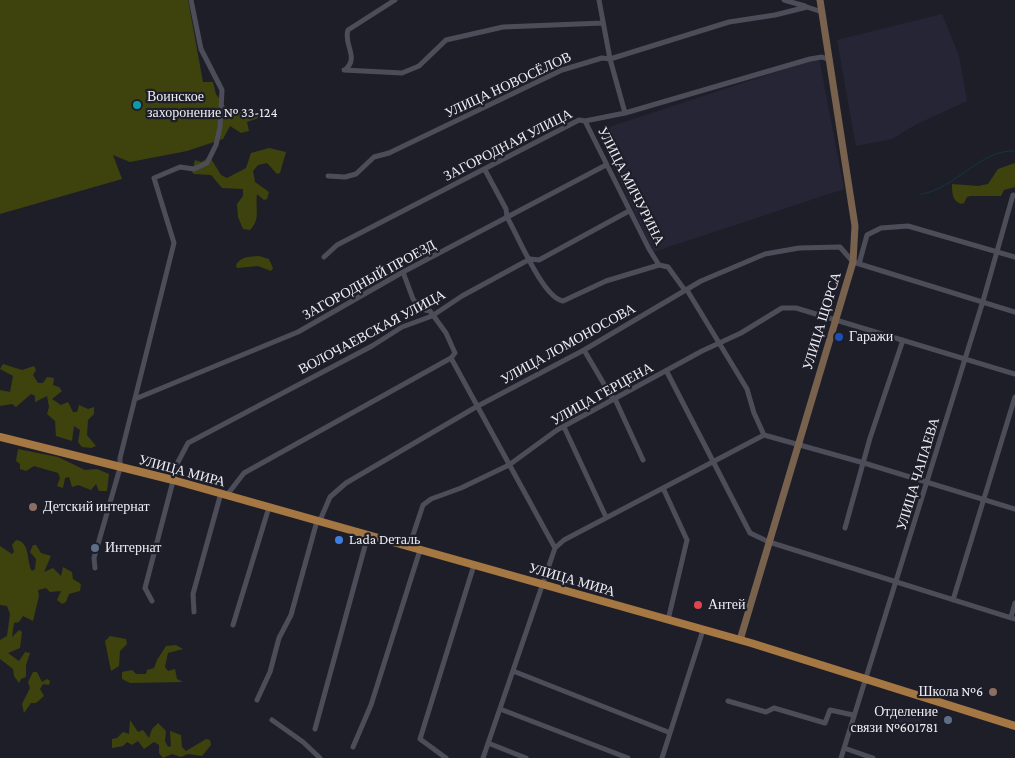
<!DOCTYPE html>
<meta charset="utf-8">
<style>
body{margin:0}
canvas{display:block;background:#1e1e29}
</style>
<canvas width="1015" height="758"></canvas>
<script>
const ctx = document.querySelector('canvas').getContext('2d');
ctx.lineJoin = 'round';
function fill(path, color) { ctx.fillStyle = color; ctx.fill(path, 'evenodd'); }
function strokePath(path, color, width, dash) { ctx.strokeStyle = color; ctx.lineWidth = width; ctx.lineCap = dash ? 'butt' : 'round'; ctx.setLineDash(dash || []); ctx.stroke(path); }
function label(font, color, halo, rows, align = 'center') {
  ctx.font = font + ' "Crimson Pro",serif'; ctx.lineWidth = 4.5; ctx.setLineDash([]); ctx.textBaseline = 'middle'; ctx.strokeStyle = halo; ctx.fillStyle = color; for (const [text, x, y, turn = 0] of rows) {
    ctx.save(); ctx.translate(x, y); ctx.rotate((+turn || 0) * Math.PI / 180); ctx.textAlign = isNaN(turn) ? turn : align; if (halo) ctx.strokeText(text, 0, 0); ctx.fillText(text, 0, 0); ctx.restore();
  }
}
const built = new Path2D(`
 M 942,14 L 959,56 L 967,101 L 915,125 L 892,139 L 856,146 L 837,40 Z
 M 819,58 L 844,189 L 653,252 L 597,131 Z
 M 896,710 L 921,718 L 916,734 L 906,731 L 908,725 L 902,724 L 901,729 L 892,725 Z`);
const green = new Path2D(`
 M 0,0 L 188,0 L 203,82 L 213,82 L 216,94 L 230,113 L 248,108 L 267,115 L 247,122 L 249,131 L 241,133 L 230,126 L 223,139 L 187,151 L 130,162 L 113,155 L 122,179 L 0,214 Z
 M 269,148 L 286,152 L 280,173 L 277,174 L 267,163 L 258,165 L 253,171 L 255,182 L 269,192 L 267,199 L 264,200 L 257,194 C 255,207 261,220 250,230 L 243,229 L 238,217 L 237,204 L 243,196 L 243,189 L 222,188 L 211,175 L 194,174 L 192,172 L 195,160 L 201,162 L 210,157 L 221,175 L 227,178 L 246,168 L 251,153 Z
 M 1015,163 L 1015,187 L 1004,190 L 1001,196 L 970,196 L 967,197 L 964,203 L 961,204 C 952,201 952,192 952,184 L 978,186 L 988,184 L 998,169 Z
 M 259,256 L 269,259 L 273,268 L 271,271 L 258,266 L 237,268 L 236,265 C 241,256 249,257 259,256 Z
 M 3,364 L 22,370 L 34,366 L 36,370 L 33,375 L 38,383 L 43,383 L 47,377 L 54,378 L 53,385 L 59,387 L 62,391 L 52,399 L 61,405 L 68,402 L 73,412 L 77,412 L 79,405 L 88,409 L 94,407 L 94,414 L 88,420 L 87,435 L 96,446 L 91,448 L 82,447 L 78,442 L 80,430 L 74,426 L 72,441 L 56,436 L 55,421 L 47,414 L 49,407 L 47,396 L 35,402 L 35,396 L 31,394 L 16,407 L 12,404 L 0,406 L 0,390 L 10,392 L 13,376 L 0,369 Z
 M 18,449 L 58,457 L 85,470 L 97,469 L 109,474 L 107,491 L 99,491 L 96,484 L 91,490 L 78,485 L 72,487 L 69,477 L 65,478 L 63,488 L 57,486 L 60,478 L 58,473 L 34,466 L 26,471 L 20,469 L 20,464 L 16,461 Z
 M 16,540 C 31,542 26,562 32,571 L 35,569 L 36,559 L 30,552 L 33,545 L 36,545 L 41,553 L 51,556 L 44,572 L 53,568 L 61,576 L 63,567 L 72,572 L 73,579 L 81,584 L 80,591 L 69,594 L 66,602 L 62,604 L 57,600 L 61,591 L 50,592 L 46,588 L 38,590 L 39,596 L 33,621 L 23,616 L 19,622 L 14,623 L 12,637 L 19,630 L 22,632 L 20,648 L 8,653 L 19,661 L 25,652 L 30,653 L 26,665 L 26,677 L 21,679 L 19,683 L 14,676 L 13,669 L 0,659 L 0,640 L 7,636 L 10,614 L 7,606 L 0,605 L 0,546 L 12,554 L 14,552 L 12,545 Z
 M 110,636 L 126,639 L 127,644 L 120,651 L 119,666 L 111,671 L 105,641 Z
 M 176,645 L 183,649 L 168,653 L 165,667 L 168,671 L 175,669 L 177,679 L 183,682 L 130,683 L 122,679 L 122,672 L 132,670 L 136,674 L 146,674 L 147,670 L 154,668 L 157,660 L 166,646 Z
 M 33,672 L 37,672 L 42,682 L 47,679 L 50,681 L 49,685 L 43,684 L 40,689 L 44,696 L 36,703 L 31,703 L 24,713 L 22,704 L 30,688 L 28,682 Z
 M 130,720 L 138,732 L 143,730 L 149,738 L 152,729 L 158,723 L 166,731 L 165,741 L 168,747 L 171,746 L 170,731 L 181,735 L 182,747 L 186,751 L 206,739 L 210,740 L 211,745 L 202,756 L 188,754 L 181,757 L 172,754 L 163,758 L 159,753 L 159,745 L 154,742 L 144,749 L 138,741 L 132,745 L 127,742 L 123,746 L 112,748 L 112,739 L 117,738 L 123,732 L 129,734 Z`);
const stream = new Path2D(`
 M 921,194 C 954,190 980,149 1015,151`);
const street = new Path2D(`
 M 599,0 L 610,59 L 625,113
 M 784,0 L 805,6
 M 344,70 L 402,73 L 419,66 L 446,40 L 503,27 L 603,23
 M 345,70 C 360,57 343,45 348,30 L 395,0
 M 585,121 L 649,249 L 659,265 L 668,267 L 684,289 L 687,290 L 747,389 L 754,413 L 764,435
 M 485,170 L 506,209 L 507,217 C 518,236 543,298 563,301 L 606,281 L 659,265
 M 328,176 L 345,177 L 356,174 L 374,157 L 389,153 L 562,70 L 602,58 L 610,59 L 729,22 L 775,15 L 807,7 L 822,12
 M 324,257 L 337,245 L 579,120 L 585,121 L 625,113 L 810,59 L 822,57 L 830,60
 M 859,264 L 867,235 L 881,228 L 908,226 L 1015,257
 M 403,272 L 413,299 L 421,309 L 430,311 L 446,333 L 455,353 L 451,358 L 555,548
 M 584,350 L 611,396 L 615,399 L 643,460
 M 667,372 L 750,533 L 769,542 L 1015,619
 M 135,399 L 298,332 L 403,272 L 606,165
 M 564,427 L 606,517
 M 663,488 L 687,540 L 668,620
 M 227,495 L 244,473 L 451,358
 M 845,528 L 870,438 L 903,340
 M 409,547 L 423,505 L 431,499 L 461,488 L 509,465 L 557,430 L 702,351 L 741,333 L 782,308 L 796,308 L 1015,374
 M 95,568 L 94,558 L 120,468 L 120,458 L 174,243 L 154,178 L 180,167 L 194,169 L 207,163 L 216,145 L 220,127 L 222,90 L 201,49 L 191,0
 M 953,600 L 1015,397
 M 152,601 L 145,588 L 178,462 L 188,443 L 372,346 L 402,327 L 432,316 L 462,296 L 530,259 L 539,260 L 629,211
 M 194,612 L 193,594 L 221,493
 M 1011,617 L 1015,603
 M 233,625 L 269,507
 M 513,671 L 668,732
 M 257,700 L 270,672 L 279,638 L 291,615 L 317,521 L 321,518 L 330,497 L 346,483 L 476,407 L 584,350 L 701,281 L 765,254 L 799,248 L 840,247 L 853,262 L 1015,312
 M 728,701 L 766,712 L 774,708 L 825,723 L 830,710 L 853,715
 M 500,709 L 628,758
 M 272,720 L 303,742 L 320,758
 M 315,729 L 368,535
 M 488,743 L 526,758
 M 353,747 L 371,705 L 420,550
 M 844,748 L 873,758
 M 446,758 L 420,739 L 474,565
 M 483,758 L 555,548 L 564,540 L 764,435 L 864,463 L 1015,509
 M 662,758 L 703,630
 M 841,758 L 983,301 L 1013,195`);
const secondary = new Path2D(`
 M 740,640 L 853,262 L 855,226 L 820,0`);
const primary = new Path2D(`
 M 0,437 L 173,480 L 751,643 L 1015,726`);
const markers = [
 [137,105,5,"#0f9aa8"],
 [839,337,5,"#1a4fb4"],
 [33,507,5,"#8d6e63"],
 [339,540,5,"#3f7fe0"],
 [95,548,5,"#5c6f8a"],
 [698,605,5,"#e0444e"],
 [993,692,5,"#8d6e63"],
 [948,720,5,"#5c6f8a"]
];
const streetNames = [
 ["УЛИЦА НОВОСЁЛОВ",508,85,-25],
 ["ЗАГОРОДНАЯ УЛИЦА",508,145,-27],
 ["УЛИЦА МИЧУРИНА",631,186,63],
 ["ЗАГОРОДНЫЙ ПРОЕЗД",369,280,-29],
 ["УЛИЦА ЩОРСА",822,321,-73],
 ["ВОЛОЧАЕВСКАЯ УЛИЦА",372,332,-28],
 ["УЛИЦА ЛОМОНОСОВА",568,344,-29],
 ["УЛИЦА ГЕРЦЕНА",602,394,-29],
 ["УЛИЦА МИРА",182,471,15],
 ["УЛИЦА ЧАПАЕВА",918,474,-73],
 ["УЛИЦА МИРА",572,580,16]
];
const poiNames = [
 ["Воинское",147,97],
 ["захоронение № 33-124",147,113],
 ["Гаражи",849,337],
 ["Детский интернат",43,507],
 ["Lada Dеталь",349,540],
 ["Интернат",105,548],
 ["Антей",708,605],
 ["Школа №6",983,692,"right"],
 ["Отделение",938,712,"right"],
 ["связи №601781",938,728,"right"]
];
fill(built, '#252536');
fill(green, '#3e420c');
strokePath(stream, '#0f3841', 1);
strokePath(street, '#4c4d59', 5);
strokePath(secondary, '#78624e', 7);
strokePath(primary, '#a57743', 8);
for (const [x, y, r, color] of markers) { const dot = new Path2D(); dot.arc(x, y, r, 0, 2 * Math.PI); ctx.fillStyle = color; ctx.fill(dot); strokePath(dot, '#1e1e29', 2); }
label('14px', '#edeef5', '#1e1e29', streetNames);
label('14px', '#edeef5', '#1e1e29', poiNames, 'left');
</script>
